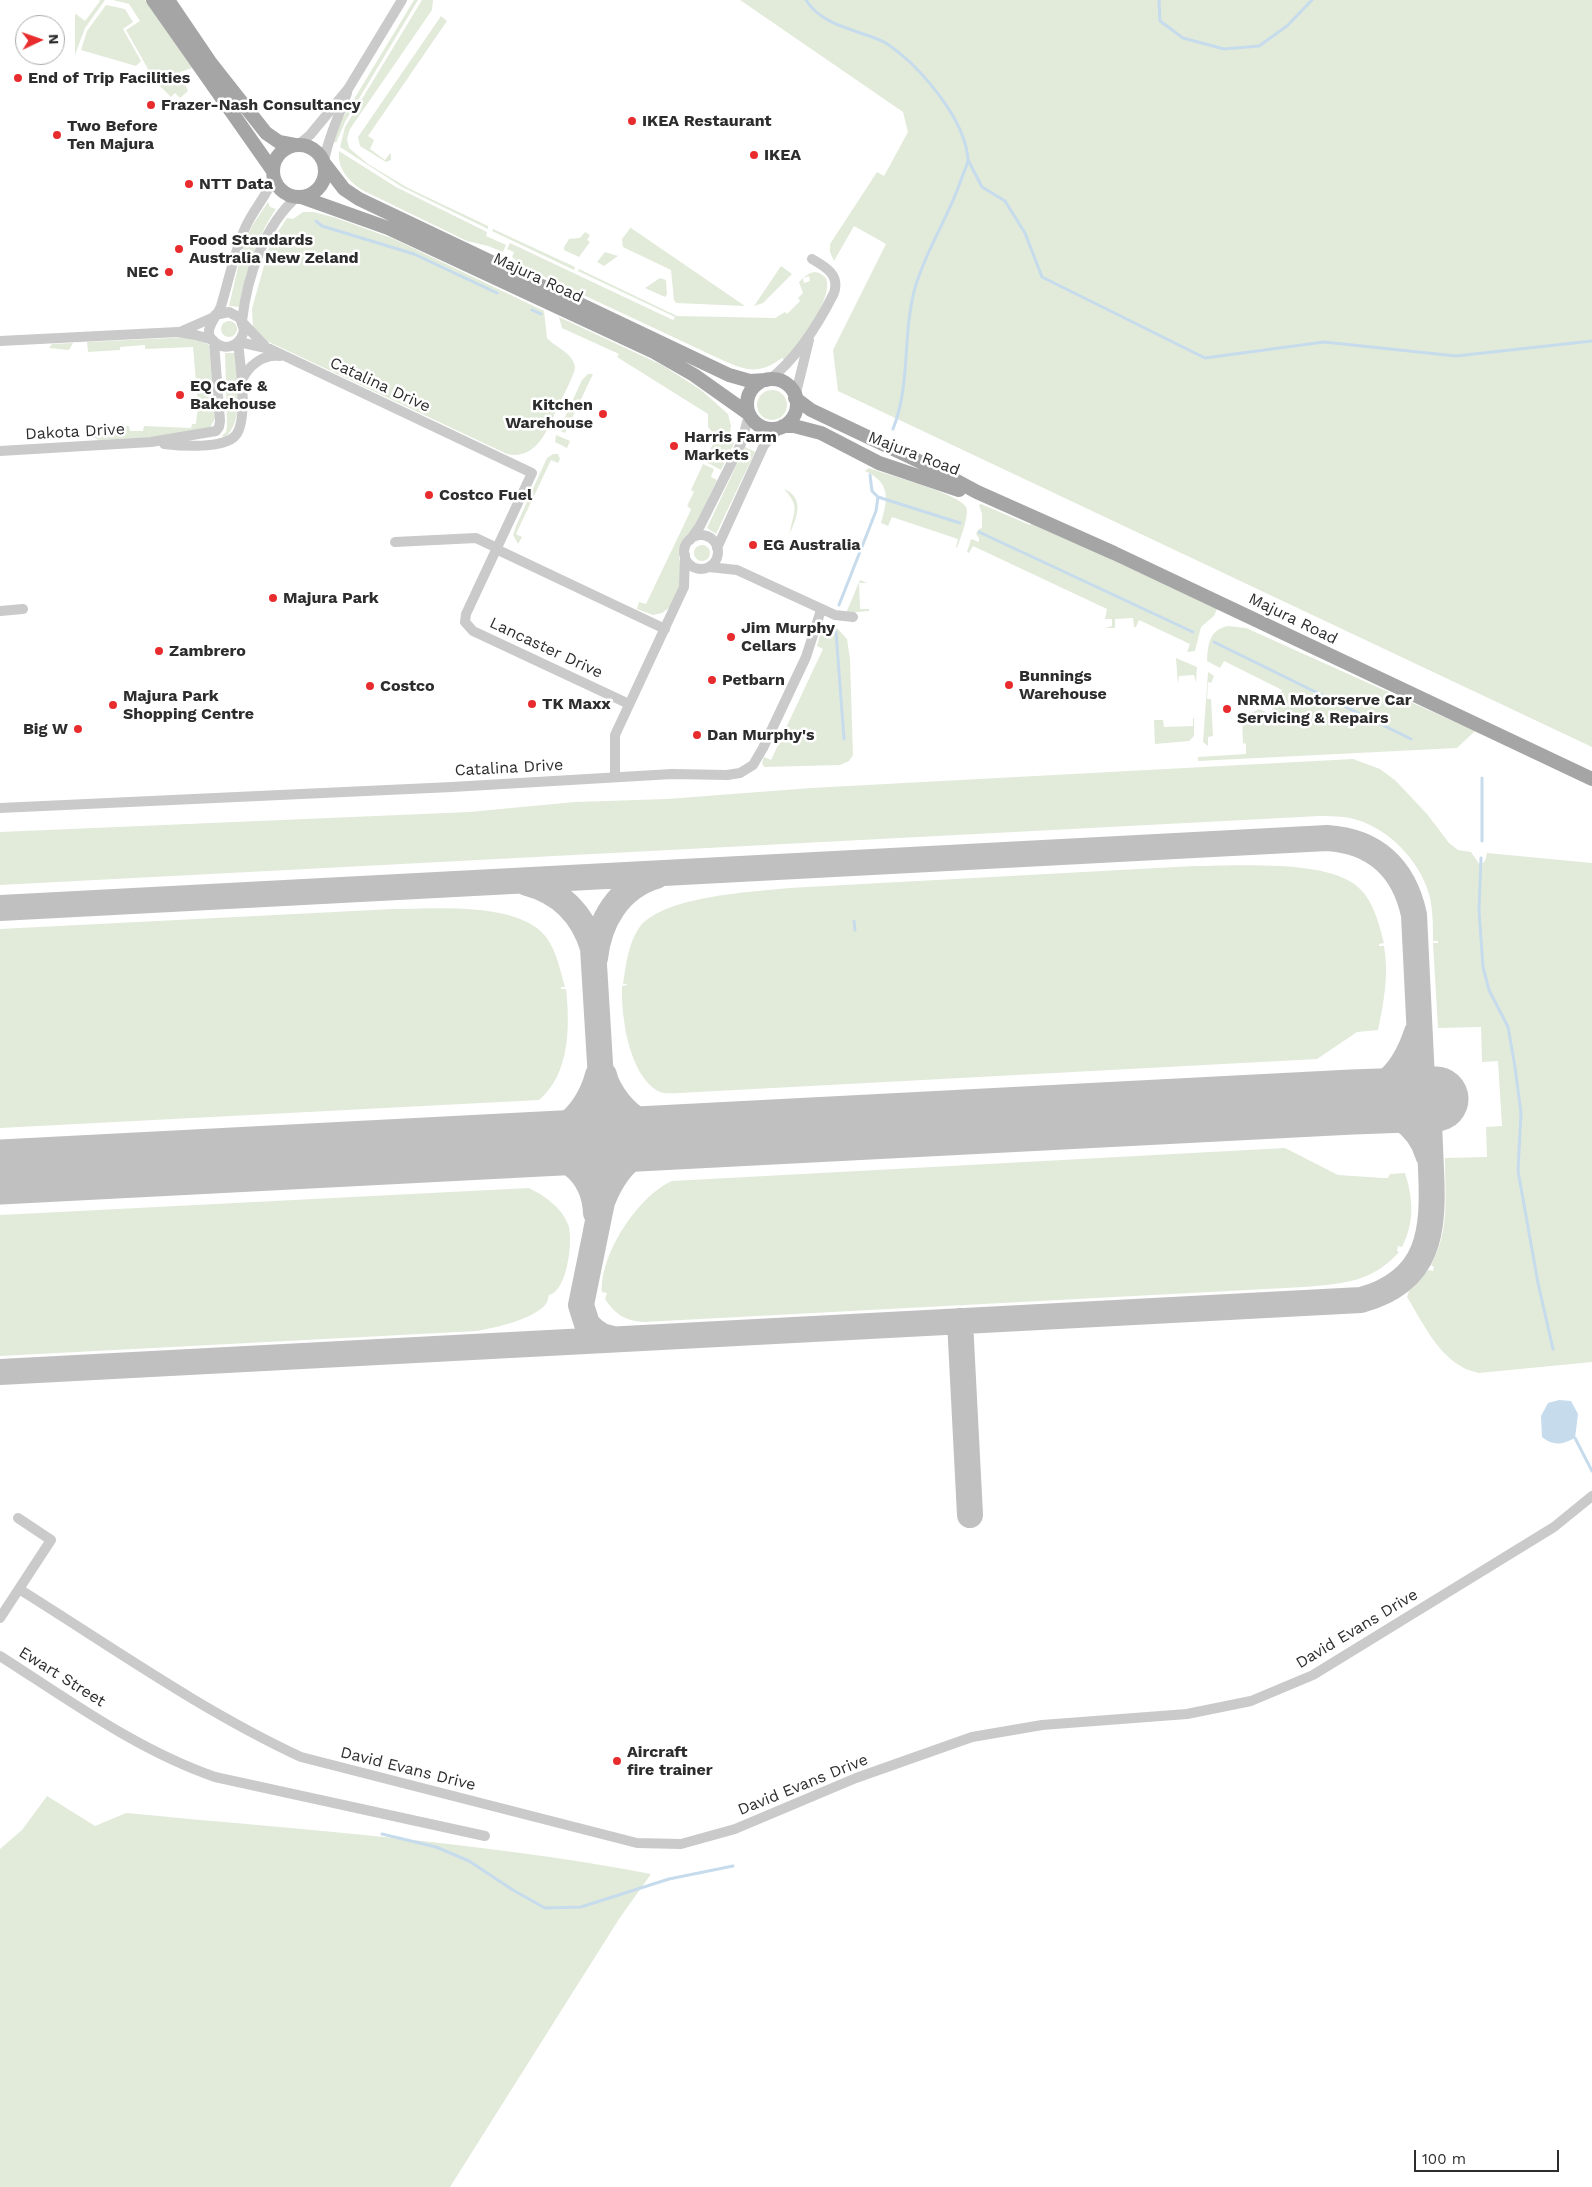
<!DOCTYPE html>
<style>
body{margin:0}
#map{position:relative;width:1592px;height:2187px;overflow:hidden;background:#fff;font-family:"Work Sans",sans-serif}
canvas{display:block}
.north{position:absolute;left:15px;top:15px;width:50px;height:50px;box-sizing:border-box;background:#fff;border:1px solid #ababab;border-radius:50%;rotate:87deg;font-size:14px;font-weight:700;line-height:20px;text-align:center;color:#2d2d2d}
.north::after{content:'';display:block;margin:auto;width:18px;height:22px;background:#e82c2e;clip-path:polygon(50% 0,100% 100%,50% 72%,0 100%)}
.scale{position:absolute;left:1414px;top:2150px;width:145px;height:22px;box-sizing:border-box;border:2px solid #2d2d2d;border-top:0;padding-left:6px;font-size:15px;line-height:18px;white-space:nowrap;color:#2d2d2d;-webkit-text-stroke:4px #fff;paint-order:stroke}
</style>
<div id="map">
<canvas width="1592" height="2187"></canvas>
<div class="north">N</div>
<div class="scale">100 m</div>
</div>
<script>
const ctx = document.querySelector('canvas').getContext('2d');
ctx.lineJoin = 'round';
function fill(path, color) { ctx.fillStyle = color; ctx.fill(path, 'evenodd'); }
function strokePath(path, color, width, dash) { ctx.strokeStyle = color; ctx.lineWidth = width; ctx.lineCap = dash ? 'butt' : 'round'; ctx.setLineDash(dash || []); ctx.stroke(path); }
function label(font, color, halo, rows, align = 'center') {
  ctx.font = font + ' "Work Sans",sans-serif'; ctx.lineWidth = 5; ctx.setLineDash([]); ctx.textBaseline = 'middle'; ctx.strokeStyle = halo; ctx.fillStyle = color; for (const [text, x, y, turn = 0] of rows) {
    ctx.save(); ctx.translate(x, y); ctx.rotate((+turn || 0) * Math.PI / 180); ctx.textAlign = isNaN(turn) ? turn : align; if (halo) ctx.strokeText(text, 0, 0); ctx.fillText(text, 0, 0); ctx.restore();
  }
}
const green = new Path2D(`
 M 99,0 L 105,0 L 85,28 L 75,55 L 75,15 L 76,14 L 85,21 L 100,1 Z
 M 113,0 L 145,0 L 192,68 L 180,72 L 188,91 L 180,98 L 175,93 L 171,97 L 145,71 L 148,69 L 126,30 L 140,21 L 129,4 Z
 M 414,0 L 418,0 L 345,122 L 336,143 L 334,141 L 342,119 Z
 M 422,0 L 433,0 L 432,10 L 350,129 L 347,139 L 349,148 L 368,164 L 408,188 L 488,226 L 488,229 L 402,187 L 340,147 L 345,127 Z
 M 740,0 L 1592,0 L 1592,747 L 838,391 L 833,350 L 886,244 L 854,226 L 834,261 L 830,252 L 830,244 L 877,172 L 884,176 L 908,132 L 903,112 Z
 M 106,5 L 125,9 L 133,22 L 123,29 L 141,61 L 136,66 L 81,50 L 87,31 Z
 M 441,16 L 447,21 L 368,136 L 374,140 L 370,149 L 385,160 L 390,153 L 391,155 L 391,160 L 386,162 L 360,146 L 358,137 Z
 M 339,151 L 396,187 L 487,232 L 486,236 L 506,245 L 503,252 L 488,246 L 467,241 L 364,191 C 349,182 337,169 339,151 Z
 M 268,202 L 270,207 L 276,209 C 254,242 248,269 239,307 L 229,306 L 243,246 L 252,226 Z
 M 303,212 L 314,212 L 336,218 L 394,239 L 544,311 L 547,338 C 556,348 574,353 575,368 C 572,380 565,392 559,404 C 549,426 538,461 507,454 L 267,341 L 253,327 L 252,309 L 270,244 L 287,218 L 293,219 Z
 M 631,227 L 631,228 L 745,306 L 676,303 L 674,300 L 671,270 L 623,247 L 622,239 Z
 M 493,229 L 575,267 L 574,270 L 492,231 Z
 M 585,232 L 590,235 L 587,240 L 590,242 L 579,257 L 564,250 L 564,247 L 569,239 L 580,238 Z
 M 510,243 L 673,320 L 675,317 L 578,271 L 579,269 L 677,316 L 775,318 L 785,312 L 787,314 L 800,301 L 798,298 L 803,293 L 799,282 L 803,278 L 804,283 L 810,281 L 809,276 L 803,278 C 812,270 818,270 826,278 C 834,300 798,343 785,361 L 782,358 C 758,376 745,370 720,359 L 528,269 L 512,257 L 514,252 L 507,249 Z
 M 605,252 L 618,256 L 604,266 L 597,262 Z
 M 781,266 L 792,274 L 763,303 L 754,306 Z
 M 660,278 L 666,280 L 667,294 L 665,297 L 645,288 Z
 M 559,317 L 662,365 L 701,390 L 728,414 L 731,426 L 729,438 L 734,443 L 721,470 L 704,461 L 718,435 L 712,432 L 708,427 L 708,414 L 617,357 L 619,354 L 562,328 Z
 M221 329a8 8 0 1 1 16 0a8 8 0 1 1-16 0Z
 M 191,337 L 209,345 L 215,418 L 210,428 L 155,437 L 99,440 L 93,437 L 87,430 L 129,426 L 130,431 L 143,431 L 144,426 L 191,428 L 192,424 L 196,424 L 198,404 L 193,347 L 145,349 L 145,345 L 120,347 L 120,350 L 88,352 L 87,342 Z
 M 73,343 L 69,350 L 49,348 L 52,344 Z
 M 225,353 L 235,353 C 236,378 246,422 224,438 L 222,436 L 226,432 L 227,426 Z
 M 588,374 L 593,374 L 565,433 L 559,430 L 582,380 Z
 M757 405a15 15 0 1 1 30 0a15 15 0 1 1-30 0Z
 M 556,435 L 570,441 L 567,448 L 555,442 Z
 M 745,447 L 755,452 L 716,534 L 707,528 Z
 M 553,454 L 558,454 L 560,459 L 558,463 L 551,460 L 516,534 L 522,537 L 518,544 L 513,535 L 516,526 L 547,458 Z
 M 703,464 L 714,469 L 711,477 L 717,480 L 694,528 L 684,538 L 680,546 L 679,558 L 683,577 L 670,607 L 662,613 L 653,615 L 637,609 L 639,602 L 646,604 L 690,512 L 691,509 L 687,506 L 694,492 L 691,490 Z
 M 869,468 C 887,475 958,493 966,507 C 970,514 960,540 957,548 L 956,547 L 958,539 L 892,517 L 888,526 L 881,523 C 888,499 891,483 865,471 Z
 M 784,489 C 805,498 797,517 790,533 C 792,514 802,508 784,489 Z
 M 981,504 L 1030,525 L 1032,522 L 1217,609 L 1214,616 L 1201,627 L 1195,651 L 1187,652 L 1190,644 L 1139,620 L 1136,627 L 1134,627 L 1133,618 L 1115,619 L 1115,628 L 1105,628 L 1112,626 L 1112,619 L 1105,619 L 1107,609 L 973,546 L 969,553 L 967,552 L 971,539 L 979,542 L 979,538 L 976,534 L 979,529 L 982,528 L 982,514 L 979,505 Z
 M694 553a8 8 0 1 1 16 0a8 8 0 1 1-16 0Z
 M 860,580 L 867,583 L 859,583 L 860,609 L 869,609 L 869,611 L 846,613 Z
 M 827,625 L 835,626 L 847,639 L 850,659 L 853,755 L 849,761 L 840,765 L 764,767 L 762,763 L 764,757 L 771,760 L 823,649 L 817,646 L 821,632 Z
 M 1228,626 L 1246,628 L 1475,731 L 1457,748 L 1198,761 L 1198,757 L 1246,754 L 1246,744 L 1243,743 L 1242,718 L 1259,709 L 1270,714 L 1282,690 L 1224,661 L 1220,668 L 1207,661 C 1208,644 1209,630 1228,626 Z
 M 1176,658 L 1197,667 L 1196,683 L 1194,675 L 1179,676 L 1178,684 Z
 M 1208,672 L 1214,676 L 1211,683 L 1208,682 L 1207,699 L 1211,699 L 1213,736 L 1208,737 L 1208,746 L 1203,742 Z
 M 1193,718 L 1194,718 L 1194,736 L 1189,741 L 1155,744 L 1154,720 L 1163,720 L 1164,727 L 1193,726 Z
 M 1353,759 L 1380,769 L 1396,781 L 1427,814 L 1449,843 L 1458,850 L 1471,852 L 1480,865 L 1485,861 L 1487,853 L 1592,863 L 1592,1362 L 1479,1373 C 1442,1366 1425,1326 1407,1297 L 1409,1291 L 1428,1270 L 1433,1271 L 1434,1267 L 1431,1265 C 1450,1230 1445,1197 1445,1158 L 1487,1157 L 1486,1127 L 1502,1126 L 1498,1061 L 1482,1062 L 1481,1027 L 1438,1028 L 1433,943 L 1438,943 L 1438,941 L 1433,941 C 1433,923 1433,904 1427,888 C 1415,854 1380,821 1343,817 C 1336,816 1328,816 1320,816 L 0,885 L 0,832 L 469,812 L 575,802 L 667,799 L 811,788 Z
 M 1194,866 C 1235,866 1330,859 1359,888 C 1374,902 1379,924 1384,943 L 1379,944 L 1379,946 L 1384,946 C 1389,974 1384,1002 1378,1030 L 1357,1032 L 1317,1059 L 679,1093 C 673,1093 665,1094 660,1092 C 629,1077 621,1016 622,986 L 627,985 L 627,984 L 623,984 C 626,965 628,944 639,928 C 662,896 752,892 789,888 Z
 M 393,909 C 434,909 518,901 546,937 C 557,952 560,970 565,987 L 561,987 L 561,989 L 566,989 C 570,1026 570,1074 539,1100 L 0,1128 L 0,929 Z
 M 1285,1148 L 1338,1175 L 1383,1178 L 1388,1178 L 1390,1174 L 1405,1173 C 1413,1198 1415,1222 1402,1247 L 1398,1246 L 1397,1251 L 1399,1252 C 1373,1282 1342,1284 1304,1287 L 644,1322 C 625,1321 615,1314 605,1299 L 607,1293 L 602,1292 C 600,1254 638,1196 672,1181 Z
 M 529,1188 C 545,1196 561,1207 568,1224 C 574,1239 567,1292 549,1295 C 548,1297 548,1300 547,1302 C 539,1318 494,1328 477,1331 L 0,1356 L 0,1215 Z
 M 47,1796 L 95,1826 L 126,1813 C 301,1830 478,1841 651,1874 L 619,1919 L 450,2187 L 0,2187 L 0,1849 L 22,1830 Z`);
const water = new Path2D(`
 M 1559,1400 L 1571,1401 L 1578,1414 L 1575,1438 C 1562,1445 1553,1446 1542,1437 L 1541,1416 L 1548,1403 Z`);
const stream = new Path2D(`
 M 806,0 C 823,27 857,29 884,42 C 893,47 903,56 911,63 C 935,87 965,124 968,159 C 968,164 964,172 962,177 C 950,215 926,249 915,288 C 902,335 911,384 893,429
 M 1159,0 L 1160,21 L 1183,38 L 1224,49 L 1259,46 L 1287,26 L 1312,0
 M 968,160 L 982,187 L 1005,201 L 1025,233 L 1042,277 L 1205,358 L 1324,342 L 1456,356 L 1592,341
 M 316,221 L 322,226 L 414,254 L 497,293
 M 532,310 L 541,314
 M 878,497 L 960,523
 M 979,532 L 1193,632
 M 839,605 L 876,511 L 878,497 L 872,491 L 870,475
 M 836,632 L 844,739
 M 1214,642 L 1411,739
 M 1482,841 L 1482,778
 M 1481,858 L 1479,910 L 1483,967 L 1489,990 L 1508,1027 L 1515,1067 L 1521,1113 L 1518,1171 L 1538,1283 L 1553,1349
 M 854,921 L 855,930
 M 1575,1438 L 1592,1471
 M 382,1834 L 436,1847 L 469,1861 L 513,1890 L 545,1908 L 581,1907 L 669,1879 L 733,1866`);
const taxiway = new Path2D(`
 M 527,883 C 561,892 583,915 593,948 L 606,1162 L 602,1202 L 596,1231
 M 0,908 L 1327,838 C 1375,841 1404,868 1414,915 L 1423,1100
 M 595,958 C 599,921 619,887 656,876
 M 604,1075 C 606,1085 612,1094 618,1102 C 652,1146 713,1136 762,1134
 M 1352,1102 C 1386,1106 1418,1120 1428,1155
 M 1323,1104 C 1374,1096 1400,1084 1417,1032
 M 524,1145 C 562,1153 594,1169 596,1213
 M 505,1146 C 551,1144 586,1120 598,1075
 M 960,1321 L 970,1515
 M 613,1339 L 602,1336 L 593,1330 L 587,1324 L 581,1305 L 602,1202 C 621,1152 652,1139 702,1137
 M 0,1372 L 1361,1300 C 1431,1281 1434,1230 1431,1169 C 1430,1146 1429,1123 1428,1100`);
const runway = new Path2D(`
 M 0,1172 L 1352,1102 L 1436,1099`);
const minor = new Path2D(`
 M 298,145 L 310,135 L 348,89 L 402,0
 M 324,162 C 328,136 339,117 347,93
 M 215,315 L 229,312 L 240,318 L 244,330 C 243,335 241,339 237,343 C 232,347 225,348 219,345 C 197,334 217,318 221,306 C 229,280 234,252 246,226 C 254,209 267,195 274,177
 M 242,321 C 247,277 264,225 298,196
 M 243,323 L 265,346
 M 182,331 L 214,317
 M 0,341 L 178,332 L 196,335 L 213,340
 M 239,342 L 270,349 L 532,473 L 466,614 L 465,622 L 473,631 L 629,704
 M 769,380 C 797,358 818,325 834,293 C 840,275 826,267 812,259
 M 241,382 C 248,366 262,354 280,356
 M 795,397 L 809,340
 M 164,444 C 181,446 223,449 235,436 C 249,422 240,362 238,342
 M 0,451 L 151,442 L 216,431 L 219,427 L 220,421 L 214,342
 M684 552a17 17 0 1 1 34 0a17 17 0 1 1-34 0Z
 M 690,540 L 700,526 L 741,444 L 749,415
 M 395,542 L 476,538 L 497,548
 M 717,548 L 764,445 L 780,428
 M 496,549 L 665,629
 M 709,567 L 737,570 L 835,615 L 853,617
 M 0,611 L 23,609
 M 615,777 L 615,735 L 684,587 L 685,555
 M 0,808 L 452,787 L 672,774 L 727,775 L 740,773 L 753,765 L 763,748 L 806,657 L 821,610
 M 19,1589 C 112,1647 202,1711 301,1757 L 637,1843 L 681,1844 L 735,1829 L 856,1778 L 972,1737 L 1042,1725 L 1187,1714 L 1251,1701 L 1313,1675 L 1554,1527 L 1592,1496
 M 0,1618 L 51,1540 L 18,1518
 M 0,1656 C 69,1700 137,1750 215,1777 L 485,1836`);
const major = new Path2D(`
 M 153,0 L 273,171
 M 168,0 L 210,62 L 266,133 L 279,142 L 295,145
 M273 171a26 26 0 1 1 52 0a26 26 0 1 1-52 0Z
 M 324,163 L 344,189 L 359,199 L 729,375 L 750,381 L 766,380
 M 301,197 L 388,228 L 654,352 L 694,375 L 749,414
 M747 404a25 25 0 1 1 50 0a25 25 0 1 1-50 0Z
 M 795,398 L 811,410 L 927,465 L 977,492 L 1114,553 L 1592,779
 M 783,426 L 794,426 L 821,433 L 879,463 L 959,490`);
const markers = [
 [18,78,5,"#e82c2e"],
 [151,105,5,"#e82c2e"],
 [632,121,5,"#e82c2e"],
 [57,135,5,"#e82c2e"],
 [754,155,5,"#e82c2e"],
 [189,184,5,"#e82c2e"],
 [179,249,5,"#e82c2e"],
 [169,272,5,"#e82c2e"],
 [180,395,5,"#e82c2e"],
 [603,414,5,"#e82c2e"],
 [674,446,5,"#e82c2e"],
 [429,495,5,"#e82c2e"],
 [753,545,5,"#e82c2e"],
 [273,598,5,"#e82c2e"],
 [731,637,5,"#e82c2e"],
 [159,651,5,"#e82c2e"],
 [712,680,5,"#e82c2e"],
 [1009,685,5,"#e82c2e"],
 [370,686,5,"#e82c2e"],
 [532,704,5,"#e82c2e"],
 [113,705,5,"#e82c2e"],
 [1227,709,5,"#e82c2e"],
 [78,729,5,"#e82c2e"],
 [697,735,5,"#e82c2e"],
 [617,1761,5,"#e82c2e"]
];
const poiNames = [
 ["End of Trip Facilities",28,78],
 ["Frazer-Nash Consultancy",161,105],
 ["IKEA Restaurant",642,121],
 ["Two Before",67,126],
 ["Ten Majura",67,144],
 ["IKEA",764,155],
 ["NTT Data",199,184],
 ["Food Standards",189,240],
 ["Australia New Zeland",189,258],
 ["NEC",159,272,"right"],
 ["EQ Cafe &",190,386],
 ["Bakehouse",190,404],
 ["Kitchen",593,405,"right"],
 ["Warehouse",593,423,"right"],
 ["Harris Farm",684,437],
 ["Markets",684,455],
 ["Costco Fuel",439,495],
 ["EG Australia",763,545],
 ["Majura Park",283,598],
 ["Jim Murphy",741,628],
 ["Cellars",741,646],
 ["Zambrero",169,651],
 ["Bunnings",1019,676],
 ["Warehouse",1019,694],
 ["Petbarn",722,680],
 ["Costco",380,686],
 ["Majura Park",123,696],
 ["Shopping Centre",123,714],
 ["NRMA Motorserve Car",1237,700],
 ["Servicing & Repairs",1237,718],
 ["TK Maxx",542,704],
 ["Big W",68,729,"right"],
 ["Dan Murphy's",707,735],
 ["Aircraft",627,1752],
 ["fire trainer",627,1770]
];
const streetNames = [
 ["Majura Road",538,278,25],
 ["Catalina Drive",380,385,25],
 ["Dakota Drive",75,432,-3],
 ["Majura Road",914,454,21],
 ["Majura Road",1293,619,26],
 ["Lancaster Drive",546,648,25],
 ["Catalina Drive",509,768,-3],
 ["David Evans Drive",1357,1629,-31],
 ["Ewart Street",62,1677,32],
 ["David Evans Drive",408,1769,14],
 ["David Evans Drive",803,1785,-22]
];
fill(green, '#e2ebda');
fill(water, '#c6dbec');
strokePath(stream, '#c6dbec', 3);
strokePath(taxiway, '#c0c0c0', 26);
strokePath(runway, '#c0c0c0', 65);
strokePath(minor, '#cacaca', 10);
strokePath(major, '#a5a5a5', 14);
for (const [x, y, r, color] of markers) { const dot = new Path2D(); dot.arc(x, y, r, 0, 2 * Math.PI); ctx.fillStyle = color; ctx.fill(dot); strokePath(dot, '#fff', 2); }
label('bold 16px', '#2d2d2d', '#fff', poiNames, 'left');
label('16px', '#2d2d2d', '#fff', streetNames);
</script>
